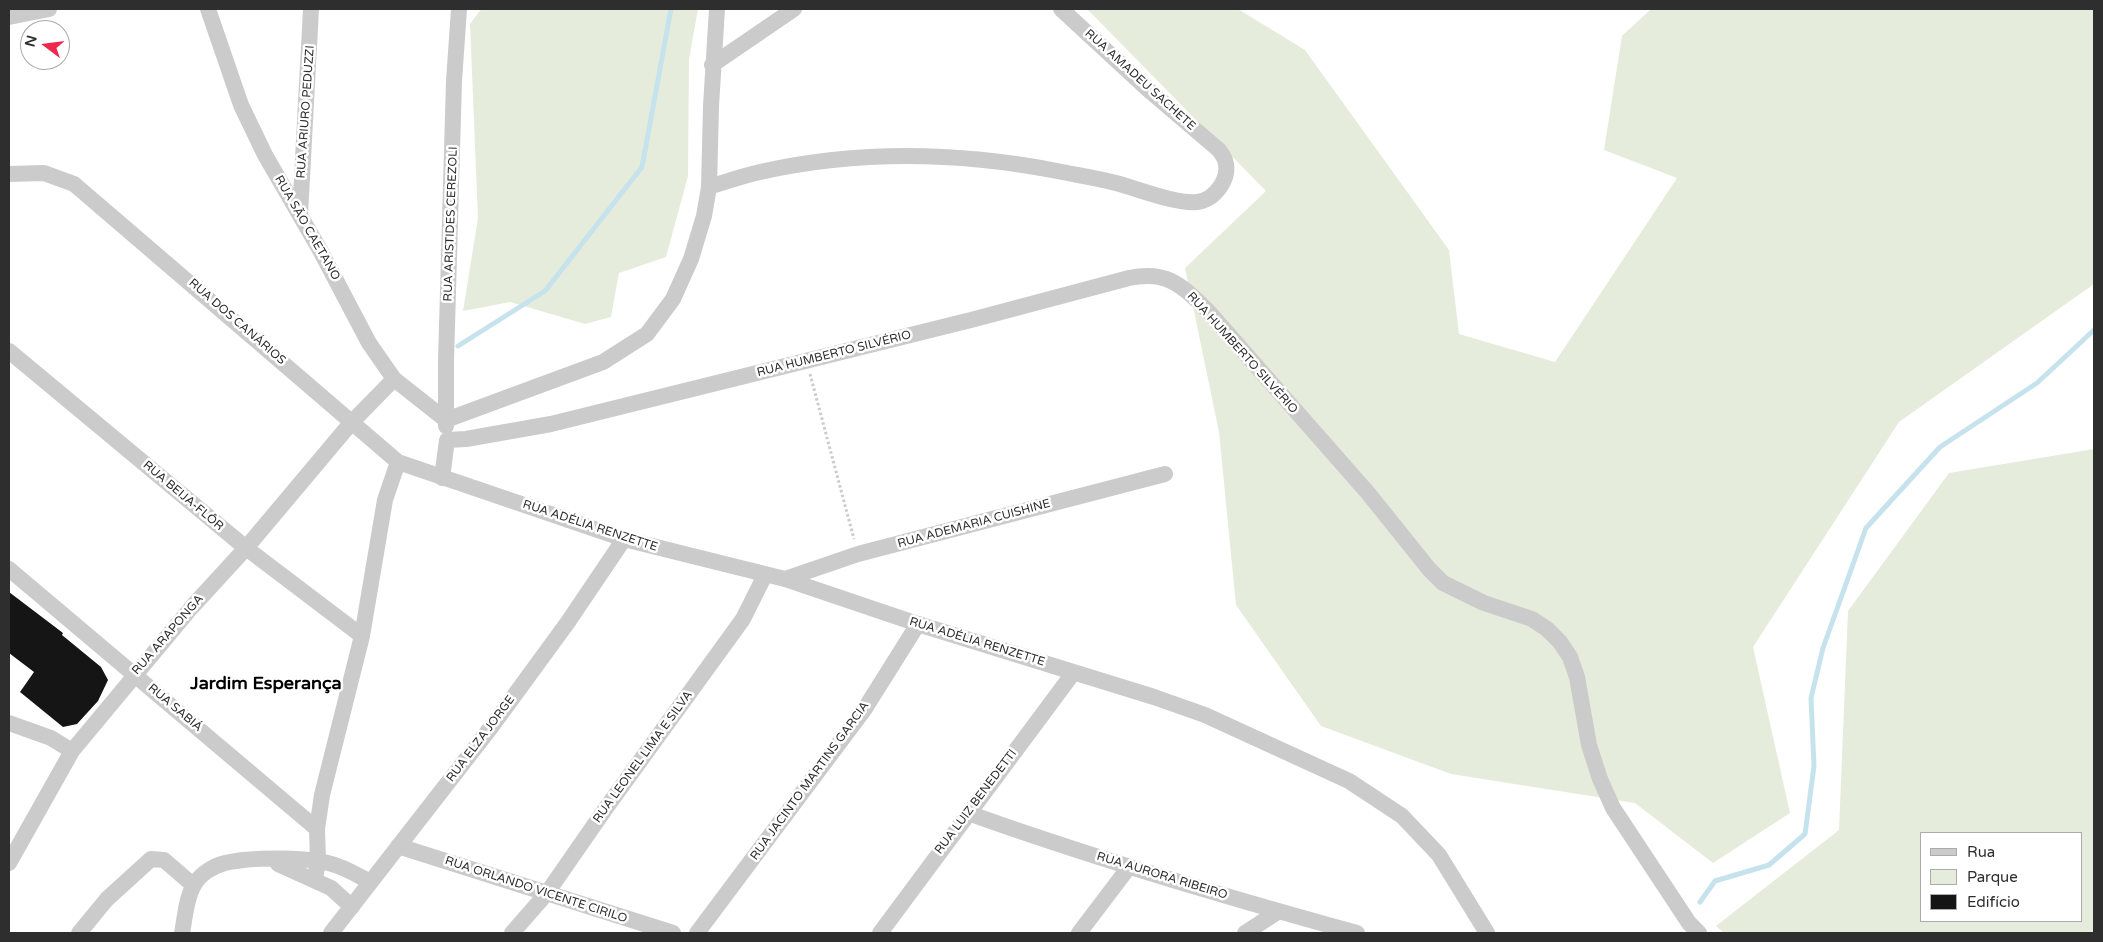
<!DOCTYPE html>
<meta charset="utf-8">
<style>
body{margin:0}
#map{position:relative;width:2103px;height:942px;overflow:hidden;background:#fff;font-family:"Varela Round",sans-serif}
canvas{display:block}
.frame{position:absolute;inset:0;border:10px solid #2e2e2e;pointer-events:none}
.legend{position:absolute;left:1920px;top:832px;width:162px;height:90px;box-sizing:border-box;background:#fff;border:1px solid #ababab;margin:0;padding:6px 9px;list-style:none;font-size:15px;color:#2e2e2e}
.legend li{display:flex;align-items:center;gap:10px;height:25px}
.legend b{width:25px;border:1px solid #ababab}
.north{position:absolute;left:20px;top:20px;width:50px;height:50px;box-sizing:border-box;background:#fff;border:1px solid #ababab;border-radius:50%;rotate:285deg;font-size:14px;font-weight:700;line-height:20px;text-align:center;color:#2e2e2e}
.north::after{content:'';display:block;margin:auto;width:18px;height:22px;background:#ee274e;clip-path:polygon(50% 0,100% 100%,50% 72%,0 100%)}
</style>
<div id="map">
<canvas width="2103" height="942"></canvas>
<div class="frame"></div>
<ul class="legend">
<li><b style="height:6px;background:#cbcbcb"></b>Rua</li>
<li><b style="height:14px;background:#e6ecdb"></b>Parque</li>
<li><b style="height:14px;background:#151515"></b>Edifício</li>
</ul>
<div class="north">N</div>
</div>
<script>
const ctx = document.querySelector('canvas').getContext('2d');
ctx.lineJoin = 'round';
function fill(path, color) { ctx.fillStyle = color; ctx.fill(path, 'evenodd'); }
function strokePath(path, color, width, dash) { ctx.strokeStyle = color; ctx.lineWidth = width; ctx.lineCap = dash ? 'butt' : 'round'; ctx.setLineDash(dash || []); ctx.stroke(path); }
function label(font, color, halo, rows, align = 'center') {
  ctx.font = font + ' "Varela Round",sans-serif'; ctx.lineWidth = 5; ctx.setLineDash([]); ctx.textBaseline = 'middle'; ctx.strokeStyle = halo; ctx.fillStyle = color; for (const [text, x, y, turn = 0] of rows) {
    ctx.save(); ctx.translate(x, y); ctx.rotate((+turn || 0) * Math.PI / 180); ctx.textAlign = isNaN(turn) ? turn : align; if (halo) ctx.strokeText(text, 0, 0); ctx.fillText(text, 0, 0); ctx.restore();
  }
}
const green = new Path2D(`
 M 481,9 L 698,9 L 689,59 L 688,176 L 666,257 L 619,273 L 611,317 L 585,324 L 510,302 L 463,311 L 478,218 L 470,24 Z
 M 1087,9 L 1238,9 L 1305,50 L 1449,250 L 1459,334 L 1555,362 L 1677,178 L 1604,150 L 1622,36 L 1651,9 L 2094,9 L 2094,284 L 1899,422 L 1753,647 L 1790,813 L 1713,863 L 1635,803 L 1451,774 L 1321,726 L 1236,605 L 1219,432 L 1185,268 L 1266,191 Z
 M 2094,449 L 2094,933 L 1724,933 L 1716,926 L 1839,830 L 1848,611 L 1949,473 ZM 1922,833 L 2082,833 L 2082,921 L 1922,921 Z`);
const stream = new Path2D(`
 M 458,346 L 545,291 L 642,167 L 671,9
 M 1700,902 L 1715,881 L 1769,865 L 1805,834 L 1814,766 L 1811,698 L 1823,648 L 1866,528 L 1940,447 L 2037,383 L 2094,330`);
const building = new Path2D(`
 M 9,592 L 63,633 L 62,635 L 101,667 L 108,680 L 98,701 L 77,724 L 63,727 L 20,692 L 34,672 L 9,653 Z`);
const path = new Path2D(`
 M 810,374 L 854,539`);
const minor = new Path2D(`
 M 208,9 L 241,105 L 265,155 L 320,250 L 369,343 L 394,379 L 446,420 L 603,362 L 647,334 L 673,299 L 691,259 L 704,216 L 709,187 L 711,106 L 717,9
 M 9,17 L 49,9
 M 712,65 L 794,9
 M 9,174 L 44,173 L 74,184 L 398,462 L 624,539 L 785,579 L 918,624 L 1154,697 L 1205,715 L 1349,781 L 1402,816 L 1439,855 L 1487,933
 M 709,187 C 725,182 742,176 760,172 C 858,150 959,152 1057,171 C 1077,175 1097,178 1116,183 C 1139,189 1175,204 1197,202 C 1215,200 1231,178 1225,160 C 1224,157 1221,153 1219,150 L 1151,92 L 1061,9
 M 300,215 L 311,9
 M 9,351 L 246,548 L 362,636
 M 446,426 L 446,361 L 454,81 L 459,9
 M 442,478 L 447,440 L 466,439 L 551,424 L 971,320 L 1129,278 C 1168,270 1182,286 1208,311 L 1368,493 L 1429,569 L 1443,583 L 1484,603 L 1532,619 L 1547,629 L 1560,642 L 1570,657 L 1577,677 L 1589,745 L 1600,779 L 1613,808 L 1689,923 L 1699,933
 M 9,569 L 317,829
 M 785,579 L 858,554 L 1165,474
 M 9,723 L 51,738 L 72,751
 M 968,813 C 1096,859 1226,897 1357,933
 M 398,846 L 673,933
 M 9,863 L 72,751 L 191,608 L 246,548 L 351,423 L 394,379
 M 278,864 L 331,888 L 352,907
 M 315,879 L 318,861 L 317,829 L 322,795 L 362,636 L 385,500 L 398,462
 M 79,933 L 107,899 L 151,859 L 164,860 L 193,885
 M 182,933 C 185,918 186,898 194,885 C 200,874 213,866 225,863 C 250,857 304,857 328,863 C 343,866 357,875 370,882
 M 331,933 L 492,726 L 568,622 L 624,539
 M 512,933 L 547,893 L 606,808 L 743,619 L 765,575
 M 697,933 L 864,710 L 918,624
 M 880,933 L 1074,672
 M 1079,933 L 1129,867
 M 1245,933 L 1279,911`);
const streetNames = [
 ["RUA AMADEU SACHETE",1140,80,42],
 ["RUA ARIURO PEDUZZI",306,112,-86],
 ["RUA ARISTIDES CEREZOLI",451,224,-88],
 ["RUA SÃO CAETANO",307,228,60],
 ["RUA DOS CANÁRIOS",237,322,41],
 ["RUA HUMBERTO SILVÉRIO",1242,353,48],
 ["RUA HUMBERTO SILVÉRIO",834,354,-14],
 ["RUA BEIJA-FLÔR",183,496,40],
 ["RUA ADEMARIA CUISHINE",974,524,-15],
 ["RUA ADÉLIA RENZETTE",590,526,18],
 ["RUA ARAPONGA",168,635,-49],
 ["RUA ADÉLIA RENZETTE",977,642,17],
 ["RUA SABIÁ",175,708,40],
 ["RUA ELZA JORGE",481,739,-53],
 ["RUA LEONEL LIMA E SILVA",643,757,-54],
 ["RUA JACINTO MARTINS GARCIA",810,781,-54],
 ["RUA LUIZ BENEDETTI",976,802,-53],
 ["RUA AURORA RIBEIRO",1162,876,17],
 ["RUA ORLANDO VICENTE CIRILO",536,890,18]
];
const districtNames = [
 ["Jardim Esperança",266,684]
];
fill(green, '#e6ecdb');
strokePath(stream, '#c6e3ed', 5);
fill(building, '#151515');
strokePath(path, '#cbcbcb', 3, [2.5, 2.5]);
strokePath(minor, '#cbcbcb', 16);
label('12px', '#2e2e2e', '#fff', streetNames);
label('bold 18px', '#000', '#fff', districtNames);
</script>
